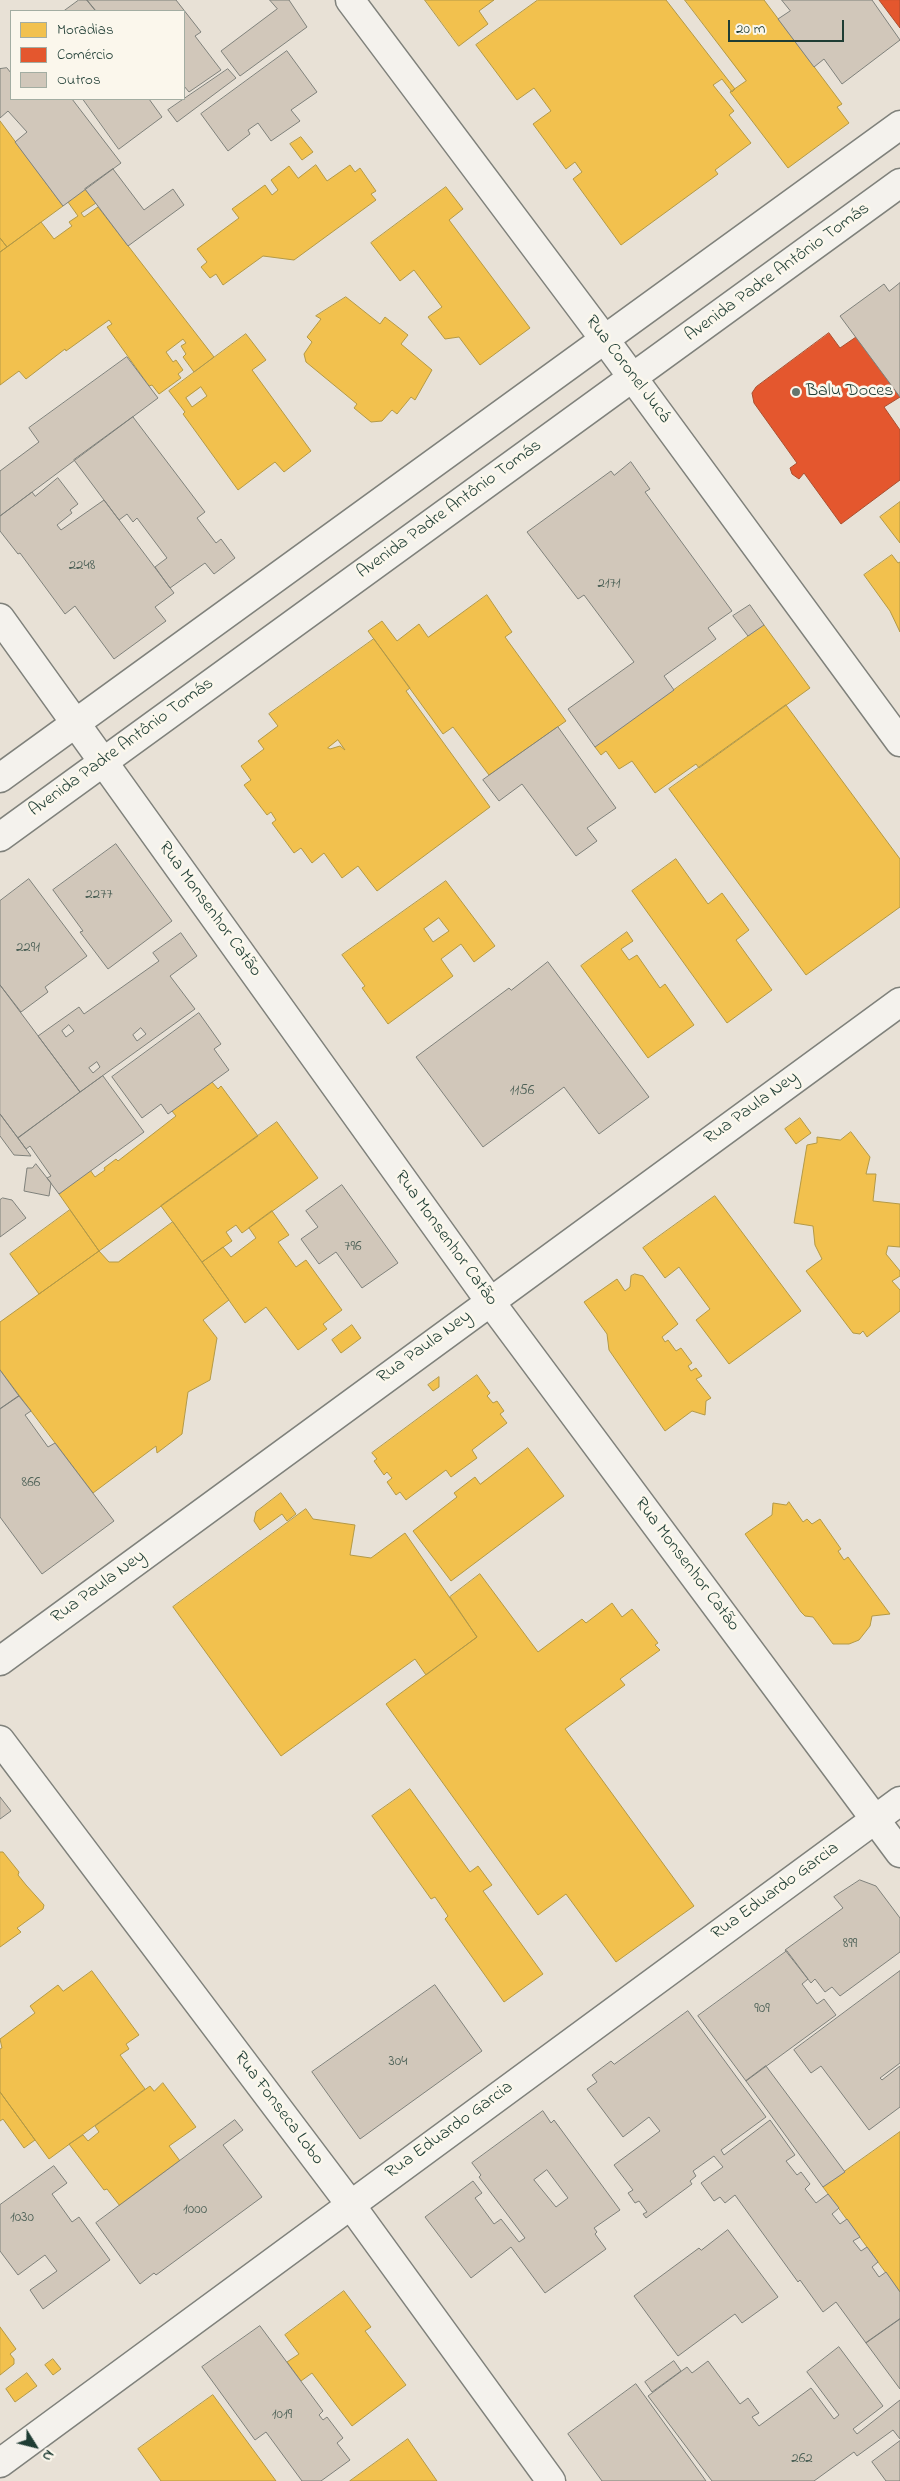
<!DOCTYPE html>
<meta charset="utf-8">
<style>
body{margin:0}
#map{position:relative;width:900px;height:2481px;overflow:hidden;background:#e8e1d6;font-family:"Indie Flower",sans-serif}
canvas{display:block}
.legend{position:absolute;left:10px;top:10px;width:175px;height:90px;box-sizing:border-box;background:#fbf7ec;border:1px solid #a3ada2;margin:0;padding:6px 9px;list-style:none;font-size:15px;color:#1f3d34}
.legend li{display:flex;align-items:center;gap:10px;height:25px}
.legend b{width:25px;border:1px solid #a3ada2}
.north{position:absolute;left:10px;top:2421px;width:50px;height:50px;-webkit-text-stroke:4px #fbf7ec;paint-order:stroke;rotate:126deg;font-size:14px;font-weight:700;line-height:20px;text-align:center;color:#1f3d34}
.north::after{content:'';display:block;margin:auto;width:18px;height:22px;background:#1f3d34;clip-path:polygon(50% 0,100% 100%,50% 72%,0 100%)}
.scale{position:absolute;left:728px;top:20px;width:116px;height:22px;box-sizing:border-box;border:2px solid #1f3d34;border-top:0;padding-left:6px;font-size:15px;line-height:18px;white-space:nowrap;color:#1f3d34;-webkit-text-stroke:4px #fbf7ec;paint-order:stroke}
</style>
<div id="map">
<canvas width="900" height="2481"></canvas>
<ul class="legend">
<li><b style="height:14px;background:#f2c14e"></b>Moradias</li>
<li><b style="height:14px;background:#e4572e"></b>Comércio</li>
<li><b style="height:14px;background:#d1c7ba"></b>Outros</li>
</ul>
<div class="north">N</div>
<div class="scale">20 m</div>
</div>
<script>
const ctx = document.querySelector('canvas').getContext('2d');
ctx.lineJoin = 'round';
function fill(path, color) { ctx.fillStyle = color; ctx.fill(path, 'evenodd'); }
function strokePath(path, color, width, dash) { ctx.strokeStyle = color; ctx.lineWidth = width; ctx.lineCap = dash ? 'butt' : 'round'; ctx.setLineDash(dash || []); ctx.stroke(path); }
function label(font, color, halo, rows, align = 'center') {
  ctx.font = font + ' "Indie Flower",sans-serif'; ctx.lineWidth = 5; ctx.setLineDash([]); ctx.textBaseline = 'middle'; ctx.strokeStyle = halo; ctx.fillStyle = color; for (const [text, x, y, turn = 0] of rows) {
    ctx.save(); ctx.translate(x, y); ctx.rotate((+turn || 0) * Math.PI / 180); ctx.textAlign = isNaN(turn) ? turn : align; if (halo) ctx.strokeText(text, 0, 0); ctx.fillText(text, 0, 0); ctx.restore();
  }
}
const homes = new Path2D(`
 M 425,0 L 494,0 L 479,11 L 488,24 L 459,46 Z
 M 538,0 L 666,0 L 735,89 L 732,92 L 722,79 L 713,85 L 734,111 L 729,115 L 751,143 L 715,170 L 718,174 L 621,245 L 573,179 L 582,172 L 575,162 L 566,169 L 533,124 L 551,111 L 534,88 L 517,100 L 476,45 Z
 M 685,0 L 764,0 L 842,104 L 837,107 L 849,123 L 788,168 L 730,92 L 746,81 Z
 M 0,121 L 63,206 L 7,247 L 0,238 Z
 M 301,137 L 313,152 L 302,160 L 290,144 Z
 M 316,165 L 327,181 L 350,165 L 355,172 L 360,168 L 376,191 L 371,194 L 376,200 L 294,260 L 263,256 L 223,285 L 216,274 L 210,278 L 201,267 L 207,262 L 197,249 L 239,218 L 232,209 L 265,185 L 272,195 L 278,190 L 271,180 L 289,166 L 298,178 Z
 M 446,187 L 463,209 L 449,220 L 530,328 L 480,365 L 459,337 L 445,339 L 428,317 L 442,307 L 414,270 L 400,281 L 371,243 Z
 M 85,189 L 96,203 L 81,213 L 84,217 L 98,207 L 214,357 L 194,372 L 183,357 L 186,354 L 181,346 L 186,343 L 183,339 L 166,352 L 173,362 L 176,360 L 183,370 L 178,374 L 181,378 L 159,394 L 152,385 L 149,386 L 107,327 L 112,324 L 109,320 L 66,351 L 65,349 L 26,379 L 19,371 L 0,385 L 0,252 L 41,222 L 54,239 L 72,226 L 69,222 L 78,216 L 68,202 Z
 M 0,238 L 7,247 L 0,252 Z
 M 346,297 L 380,324 L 385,317 L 408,335 L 401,344 L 432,370 L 415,400 L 411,397 L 397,414 L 392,410 L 382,421 L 371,422 L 354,408 L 357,404 L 306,362 L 304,354 L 312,342 L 307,337 L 321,319 L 316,316 Z
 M 246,334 L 266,360 L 252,370 L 311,451 L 284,472 L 275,462 L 238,490 L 183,414 L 185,412 L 169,391 ZM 201,387 L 207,396 L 192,407 L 186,398 Z
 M 900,502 L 900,543 L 880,517 Z
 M 892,555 L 898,563 L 900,562 L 900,632 L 890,611 L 864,575 Z
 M 487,595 L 512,632 L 505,637 L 566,721 L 489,775 L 453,727 L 443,734 L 368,631 L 382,621 L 397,641 L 419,624 L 428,637 Z
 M 764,625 L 810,688 L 699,768 L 696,764 L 655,793 L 632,761 L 619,769 L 606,751 L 601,755 L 595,747 Z
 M 374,639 L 410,688 L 406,691 L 490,807 L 377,891 L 358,866 L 342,878 L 324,853 L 312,863 L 301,848 L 294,853 L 272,823 L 276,820 L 271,812 L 267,815 L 244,785 L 251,780 L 241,766 L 264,749 L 258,741 L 278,726 L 269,714 ZM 338,740 L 345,750 L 340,746 L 330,749 L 328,748 Z
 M 786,705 L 900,859 L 900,907 L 806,975 L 669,789 Z
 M 676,859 L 708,904 L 722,893 L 749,930 L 736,940 L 772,990 L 727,1023 L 632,891 Z
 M 446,881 L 495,946 L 474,962 L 461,944 L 441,959 L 453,976 L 388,1024 L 362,988 L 365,986 L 342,955 ZM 439,918 L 449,931 L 433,942 L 424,929 Z
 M 627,932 L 633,941 L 621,949 L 629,960 L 637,955 L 660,988 L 665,984 L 694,1025 L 648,1058 L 581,966 Z
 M 212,1082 L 218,1089 L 221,1086 L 258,1136 L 99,1251 L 59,1194 L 90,1170 L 95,1177 L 105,1170 L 104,1168 L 116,1159 L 118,1161 L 176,1116 L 172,1111 Z
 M 800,1118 L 811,1133 L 796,1144 L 785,1129 Z
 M 277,1122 L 318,1178 L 242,1233 L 236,1225 L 226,1232 L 232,1241 L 202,1262 L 161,1206 Z
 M 851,1132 L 870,1157 L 866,1174 L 876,1174 L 873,1201 L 900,1204 L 900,1247 L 888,1246 L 886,1254 L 900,1271 L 900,1276 L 892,1281 L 900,1290 L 900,1311 L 867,1337 L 863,1331 L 860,1334 L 853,1333 L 806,1271 L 822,1259 L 815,1245 L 813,1226 L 794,1223 L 807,1145 L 817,1143 L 817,1137 L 840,1140 Z
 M 715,1196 L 801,1311 L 729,1364 L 696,1320 L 710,1309 L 679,1267 L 665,1278 L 643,1248 Z
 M 70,1210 L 99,1251 L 39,1294 L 10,1254 Z
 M 272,1211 L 289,1235 L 278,1242 L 296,1267 L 306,1260 L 342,1310 L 323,1324 L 327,1329 L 298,1350 L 266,1307 L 245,1323 L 202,1262 L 223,1247 L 231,1257 L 256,1238 L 249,1228 Z
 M 173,1222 L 229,1300 L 203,1320 L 217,1338 L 210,1380 L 188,1392 L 182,1434 L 157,1453 L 156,1446 L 93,1493 L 0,1370 L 0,1322 L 99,1251 L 109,1262 L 118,1262 Z
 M 635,1274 L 643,1276 L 678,1324 L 662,1337 L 665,1342 L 668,1340 L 676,1351 L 681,1348 L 692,1363 L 688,1366 L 691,1371 L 696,1368 L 702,1376 L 696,1379 L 711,1398 L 706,1401 L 705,1415 L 692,1411 L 665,1431 L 609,1350 L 607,1334 L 584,1302 L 617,1279 L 625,1291 L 630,1287 L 631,1276 Z
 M 352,1325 L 361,1338 L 341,1353 L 332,1340 Z
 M 477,1375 L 490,1393 L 487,1396 L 493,1403 L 497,1401 L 504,1411 L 500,1414 L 507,1423 L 472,1450 L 477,1458 L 451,1477 L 446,1470 L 406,1500 L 400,1492 L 396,1495 L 387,1482 L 392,1478 L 387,1472 L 384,1475 L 374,1461 L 377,1459 L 372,1453 Z
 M 439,1377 L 439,1387 L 433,1391 L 428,1385 Z
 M 528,1448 L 564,1496 L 451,1581 L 413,1531 L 457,1497 L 454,1493 L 475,1477 L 480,1484 Z
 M 281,1493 L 296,1514 L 287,1521 L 282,1514 L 260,1530 L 254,1521 L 256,1512 Z
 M 789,1502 L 803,1522 L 807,1519 L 812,1524 L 820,1519 L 841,1549 L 838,1551 L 844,1560 L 848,1557 L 890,1614 L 872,1616 L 870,1626 L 859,1640 L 849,1644 L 833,1644 L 813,1617 L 805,1616 L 801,1612 L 745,1534 L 772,1515 L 773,1503 L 786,1505 Z
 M 306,1509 L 313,1519 L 355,1525 L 350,1555 L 371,1558 L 405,1533 L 477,1637 L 426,1675 L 415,1659 L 281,1756 L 173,1607 Z
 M 480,1574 L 538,1652 L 582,1619 L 586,1623 L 612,1603 L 622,1617 L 632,1609 L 658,1643 L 655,1645 L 660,1650 L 620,1679 L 625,1685 L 565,1729 L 694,1906 L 616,1962 L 566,1894 L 538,1915 L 386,1704 L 477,1637 L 450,1597 Z
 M 410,1789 L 470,1872 L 478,1866 L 492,1885 L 483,1891 L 543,1974 L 504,2002 L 445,1919 L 448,1916 L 435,1897 L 431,1899 L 372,1816 Z
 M 0,1852 L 3,1852 L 19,1872 L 18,1875 L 26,1885 L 44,1905 L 43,1909 L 17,1928 L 21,1932 L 0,1947 Z
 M 92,1971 L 139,2035 L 126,2044 L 129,2049 L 120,2055 L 145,2089 L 49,2159 L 0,2092 L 0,2049 L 2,2048 L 0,2039 L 35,2013 L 30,2006 L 58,1985 L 63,1991 Z
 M 163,2083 L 196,2127 L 169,2146 L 180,2161 L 120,2206 L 107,2189 L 104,2190 L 69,2144 L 83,2135 L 88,2141 L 99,2132 L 95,2126 L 150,2086 L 154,2091 Z
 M 0,2092 L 35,2140 L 24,2148 L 3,2119 L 0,2121 Z
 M 900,2132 L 900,2292 L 823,2187 Z
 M 344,2291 L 371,2327 L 365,2331 L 406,2385 L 352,2426 L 312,2373 L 301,2381 L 287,2362 L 299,2354 L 285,2335 Z
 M 0,2327 L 16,2349 L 10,2354 L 14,2359 L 14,2364 L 0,2375 Z
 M 53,2359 L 61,2369 L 53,2375 L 45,2365 Z
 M 27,2373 L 37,2386 L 15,2402 L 6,2389 Z
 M 213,2395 L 276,2481 L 161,2481 L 138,2449 Z
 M 408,2439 L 437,2481 L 350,2481 Z`);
const shops = new Path2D(`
 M 900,0 L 900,28 L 879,0 Z
 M 829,333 L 840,348 L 856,337 L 900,397 L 884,407 L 900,430 L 900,480 L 841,524 L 804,473 L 799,479 L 792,474 L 790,468 L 797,463 L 754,403 L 752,393 L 756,387 Z`);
const building = new Path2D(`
 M 79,0 L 87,0 L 96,11 L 64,11 Z
 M 87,0 L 176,0 L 201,32 L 195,36 L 221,70 L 189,92 L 184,86 L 184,11 L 96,11 Z
 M 270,0 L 289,0 L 307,27 L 240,76 L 221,51 L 277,9 Z
 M 782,0 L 872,0 L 900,40 L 842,84 L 824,59 L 814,67 L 778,19 L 790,11 Z
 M 287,51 L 317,92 L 291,110 L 300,121 L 271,141 L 258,123 L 248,130 L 250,134 L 228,151 L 201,114 Z
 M 7,68 L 11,73 L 11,99 L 72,99 L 121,163 L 63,206 L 15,142 L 27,132 L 8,111 L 0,118 L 0,69 Z
 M 228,69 L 236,78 L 177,122 L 168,110 Z
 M 83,99 L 149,99 L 162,117 L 119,149 Z
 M 113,169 L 144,210 L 173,189 L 184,205 L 128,246 L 85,189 Z
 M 900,283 L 900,397 L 840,316 L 884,284 L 889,291 Z
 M 127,357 L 158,398 L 0,516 L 0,471 L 39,442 L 29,428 Z
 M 133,417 L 205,512 L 197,518 L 216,543 L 221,539 L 235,558 L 214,574 L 205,563 L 170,588 L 155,567 L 167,558 L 137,518 L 133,522 L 127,514 L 119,520 L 74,460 Z
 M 631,462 L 650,489 L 645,492 L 732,611 L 708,628 L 716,639 L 664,676 L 674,690 L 595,747 L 568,709 L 634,662 L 584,595 L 578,599 L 527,532 L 611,471 L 614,475 Z
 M 58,478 L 78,504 L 70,510 L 72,513 L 57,525 L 61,530 L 104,500 L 174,593 L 155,607 L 166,621 L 114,659 L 75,606 L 65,614 L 20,553 L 18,554 L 0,531 L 0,516 L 32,492 L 35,496 Z
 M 750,605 L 764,625 L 748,636 L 733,616 Z
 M 558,727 L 616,808 L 587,828 L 597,841 L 576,856 L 522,784 L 499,801 L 483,780 Z
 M 116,844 L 172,921 L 108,969 L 80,932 L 83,931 L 53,890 Z
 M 29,879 L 87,956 L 45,987 L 48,992 L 21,1012 L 0,985 L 0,901 Z
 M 181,933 L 197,956 L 170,976 L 195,1009 L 80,1092 L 38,1036 L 79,1007 L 84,1014 L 159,961 L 153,953 ZM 69,1025 L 74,1031 L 66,1037 L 62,1031 ZM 141,1028 L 146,1034 L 137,1041 L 133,1035 ZM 97,1062 L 100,1067 L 93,1073 L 89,1068 Z
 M 548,962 L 649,1097 L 599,1134 L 564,1087 L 483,1147 L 416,1057 L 509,988 L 511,990 Z
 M 0,985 L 80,1092 L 18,1138 L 0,1114 Z
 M 199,1013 L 221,1044 L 214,1049 L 229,1070 L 168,1114 L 161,1104 L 142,1118 L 112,1077 Z
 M 103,1076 L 144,1132 L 59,1194 L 47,1178 L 51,1176 L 30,1146 L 26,1149 L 18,1138 Z
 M 0,1114 L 26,1149 L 31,1156 L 14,1155 L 0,1136 Z
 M 36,1164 L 51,1183 L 49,1196 L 24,1191 L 27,1168 L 32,1168 Z
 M 342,1185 L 398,1263 L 362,1288 L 336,1252 L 319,1264 L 301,1239 L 318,1227 L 306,1211 Z
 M 3,1198 L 12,1200 L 26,1218 L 0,1237 L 0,1200 Z
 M 0,1370 L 19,1396 L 0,1409 Z
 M 19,1396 L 31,1411 L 25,1415 L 48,1447 L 55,1443 L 114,1521 L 42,1574 L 0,1517 L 0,1409 Z
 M 0,1797 L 11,1811 L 0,1819 Z
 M 860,1880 L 876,1886 L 900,1918 L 900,1952 L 840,1996 L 832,1987 L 825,1992 L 815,1979 L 811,1983 L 785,1950 L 843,1908 L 834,1897 Z
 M 787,1951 L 808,1979 L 802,1984 L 817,2004 L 824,1999 L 836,2015 L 746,2081 L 698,2016 Z
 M 900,1971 L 900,2063 L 880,2078 L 882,2080 L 900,2066 L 900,2107 L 869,2130 L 821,2066 L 811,2073 L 794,2050 Z
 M 435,1985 L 482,2051 L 360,2139 L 312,2072 Z
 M 688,2011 L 766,2117 L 721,2150 L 724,2155 L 770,2120 L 795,2155 L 786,2161 L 797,2175 L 801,2172 L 810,2184 L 805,2189 L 816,2203 L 828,2194 L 839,2208 L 832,2214 L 840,2224 L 847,2219 L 860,2237 L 853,2241 L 861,2251 L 867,2247 L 878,2262 L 872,2267 L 879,2277 L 886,2272 L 900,2292 L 900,2319 L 866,2343 L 836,2302 L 823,2312 L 800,2280 L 798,2282 L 735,2195 L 725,2203 L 720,2197 L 714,2201 L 701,2183 L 723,2167 L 714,2156 L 693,2171 L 696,2176 L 690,2181 L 692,2184 L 646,2218 L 643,2214 L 647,2212 L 639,2201 L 635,2203 L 628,2193 L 633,2190 L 614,2165 L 660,2131 L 649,2117 L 623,2137 L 587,2089 L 597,2082 L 592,2075 L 611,2061 L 614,2064 Z
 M 766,2066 L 845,2172 L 823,2187 L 746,2081 Z
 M 543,2111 L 551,2123 L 554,2120 L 620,2210 L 594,2228 L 597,2232 L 595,2234 L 606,2249 L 545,2293 L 511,2247 L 471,2278 L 425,2217 L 473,2181 L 482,2193 L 475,2198 L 494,2224 L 501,2219 L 519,2242 L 525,2238 L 479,2177 L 481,2175 L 472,2163 ZM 547,2170 L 568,2198 L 556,2207 L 534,2180 Z
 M 235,2120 L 243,2130 L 223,2145 L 262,2197 L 156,2275 L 154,2273 L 140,2284 L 96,2223 Z
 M 54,2166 L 67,2183 L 52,2194 L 72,2222 L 79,2217 L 110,2260 L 43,2309 L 30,2290 L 57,2271 L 45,2255 L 18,2275 L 0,2251 L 0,2205 Z
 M 728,2230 L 778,2297 L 742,2323 L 735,2314 L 678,2356 L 634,2296 L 699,2248 L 701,2250 Z
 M 900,2319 L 900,2389 L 866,2343 Z
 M 260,2326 L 323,2411 L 319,2415 L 323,2420 L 327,2417 L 343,2438 L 337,2443 L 350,2460 L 321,2481 L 302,2481 L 266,2432 L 255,2440 L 202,2367 Z
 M 839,2347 L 883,2406 L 853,2429 L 857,2434 L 900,2400 L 900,2439 L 893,2430 L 857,2456 L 854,2452 L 814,2481 L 712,2481 L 648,2396 L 687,2367 L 692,2373 L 708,2361 L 740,2404 L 748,2398 L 759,2413 L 752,2417 L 759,2426 L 811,2388 L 834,2419 L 839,2415 L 807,2372 Z
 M 674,2361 L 681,2371 L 652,2392 L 645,2382 Z
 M 636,2384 L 644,2395 L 706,2481 L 602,2481 L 568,2434 Z
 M 900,2441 L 900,2481 L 886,2481 L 872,2462 Z`);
const minor = new Path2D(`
 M 350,0 L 605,340 L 900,742
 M 0,618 L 489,1300 L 900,1853
 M 0,1661 L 900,1002
 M 0,1740 L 350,2204 L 551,2481`);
const major = new Path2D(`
 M 0,778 L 900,125
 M 0,837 L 900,183
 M 0,2463 L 900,1801`);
const markers = [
 [796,392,5,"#65766d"]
];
const numberNames = [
 ["2248",82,567],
 ["2171",609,585],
 ["2277",99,896],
 ["2291",28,949],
 ["1156",522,1092],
 ["796",353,1248],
 ["866",31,1484],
 ["899",850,1945],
 ["909",762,2010],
 ["304",398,2063],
 ["1000",195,2211],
 ["1030",22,2219],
 ["1019",282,2416],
 ["262",802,2460]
];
const streetNames = [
 ["Avenida Padre Antônio Tomás",778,273,-36],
 ["Rua Coronel Jucá",627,370,53],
 ["Avenida Padre Antônio Tomás",450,510,-36],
 ["Avenida Padre Antônio Tomás",122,748,-36],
 ["Rua Monsenhor Catão",209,910,54],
 ["Rua Paula Ney",752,1109,-36],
 ["Rua Monsenhor Catão",445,1239,54],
 ["Rua Paula Ney",425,1348,-36],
 ["Rua Monsenhor Catão",686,1565,53],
 ["Rua Paula Ney",99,1588,-36],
 ["Rua Eduardo Garcia",776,1892,-36],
 ["Rua Fonseca Lobo",278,2109,53],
 ["Rua Eduardo Garcia",450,2131,-36]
];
const poiNames = [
 ["Balu Doces",806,392]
];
fill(homes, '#f2c14e');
strokePath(homes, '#b39946', 1);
fill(shops, '#e4572e');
strokePath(shops, '#a94f30', 1);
fill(building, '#d1c7ba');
strokePath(building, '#7f817b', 1);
strokePath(minor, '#7f817b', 31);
strokePath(major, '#7f817b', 31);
strokePath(minor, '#f4f2ed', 28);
strokePath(major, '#f4f2ed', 28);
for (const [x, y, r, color] of markers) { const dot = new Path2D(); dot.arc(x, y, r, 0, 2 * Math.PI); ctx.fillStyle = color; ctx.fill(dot); strokePath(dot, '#fbf7ec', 2); }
label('15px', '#4c6056', null, numberNames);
label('18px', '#1f3d34', '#fbf7ec', streetNames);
label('18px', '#1f3d34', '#fbf7ec', poiNames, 'left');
</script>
